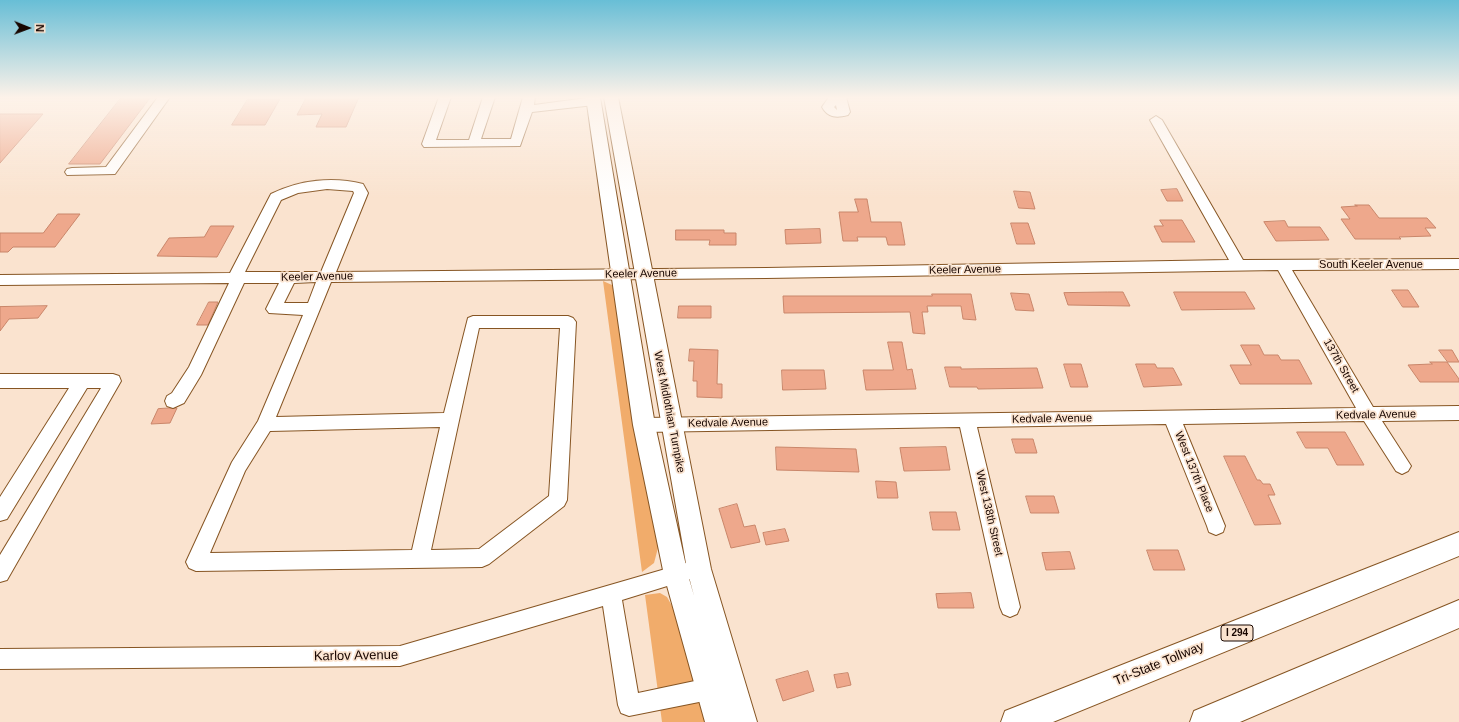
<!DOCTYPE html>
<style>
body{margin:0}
#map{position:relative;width:1459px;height:722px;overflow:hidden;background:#fae3cf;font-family:Helvetica,sans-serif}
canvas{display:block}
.north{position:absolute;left:8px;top:8px;width:40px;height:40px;-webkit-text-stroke:3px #fae3cf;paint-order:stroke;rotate:91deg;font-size:11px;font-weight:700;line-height:16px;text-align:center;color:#180600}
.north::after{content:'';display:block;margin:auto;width:14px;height:18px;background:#180600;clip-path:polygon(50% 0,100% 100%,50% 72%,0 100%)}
</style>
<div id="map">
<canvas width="1459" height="722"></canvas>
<div class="north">N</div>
</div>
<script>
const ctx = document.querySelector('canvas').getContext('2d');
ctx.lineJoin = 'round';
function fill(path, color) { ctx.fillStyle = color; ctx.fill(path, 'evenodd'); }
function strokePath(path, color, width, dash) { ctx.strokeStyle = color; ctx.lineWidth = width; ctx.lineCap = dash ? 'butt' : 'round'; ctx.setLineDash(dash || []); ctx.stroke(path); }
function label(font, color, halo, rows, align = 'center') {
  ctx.font = font + ' Helvetica,sans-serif'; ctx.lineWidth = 3.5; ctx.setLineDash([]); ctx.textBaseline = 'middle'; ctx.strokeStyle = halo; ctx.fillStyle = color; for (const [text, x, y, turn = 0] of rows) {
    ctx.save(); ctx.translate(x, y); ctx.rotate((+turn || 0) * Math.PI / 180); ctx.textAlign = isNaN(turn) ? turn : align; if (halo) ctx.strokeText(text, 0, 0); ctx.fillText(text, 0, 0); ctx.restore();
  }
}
const green = new Path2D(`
 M 603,281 L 612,285 L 615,295 L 658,548 L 654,563 L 642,572 Z
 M 660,593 L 667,597 L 677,615 L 705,722 L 662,722 L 645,595 Z`);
const building = new Path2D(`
 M 359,97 L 346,127 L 316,127 L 322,114 L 297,115 L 306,98 Z
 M 121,98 L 150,98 L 100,164 L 69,164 Z
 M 248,99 L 280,99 L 265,125 L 232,125 Z
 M 0,114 L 43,114 L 0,163 Z
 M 1177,189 L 1183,201 L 1167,201 L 1161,190 Z
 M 1014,191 L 1030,192 L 1035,209 L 1019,208 Z
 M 855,199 L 867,199 L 871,222 L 901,222 L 905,245 L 888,245 L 886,237 L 857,237 L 858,241 L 843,241 L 839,212 L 858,212 Z
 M 1355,205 L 1369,205 L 1379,218 L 1427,218 L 1436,228 L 1425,228 L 1431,236 L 1399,237 L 1401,239 L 1355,239 L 1341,219 L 1350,219 L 1341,207 L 1357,206 Z
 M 58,214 L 80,214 L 55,247 L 13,247 L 8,252 L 0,252 L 0,233 L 43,233 Z
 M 1160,220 L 1182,220 L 1195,242 L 1162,242 L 1154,226 L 1163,226 Z
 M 1285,221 L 1288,227 L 1320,227 L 1329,240 L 1276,241 L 1264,222 Z
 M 1011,223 L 1028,223 L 1035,244 L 1017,244 Z
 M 211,226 L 234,226 L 217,257 L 157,256 L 169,238 L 204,237 Z
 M 820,229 L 821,243 L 786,244 L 785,230 Z
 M 676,230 L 724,230 L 724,233 L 736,233 L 736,245 L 709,245 L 710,240 L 676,240 Z
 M 1392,290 L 1408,290 L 1419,307 L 1403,307 Z
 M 1108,292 L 1123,292 L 1130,306 L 1068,305 L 1064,293 Z
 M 1174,292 L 1245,292 L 1255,309 L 1182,310 Z
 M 1011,293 L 1029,294 L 1034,311 L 1016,310 Z
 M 932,294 L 971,294 L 976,320 L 963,319 L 961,306 L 927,306 L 928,312 L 922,312 L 925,334 L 913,333 L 910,312 L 784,313 L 783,296 L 932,296 Z
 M 209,302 L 218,302 L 208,325 L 197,325 Z
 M 47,306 L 38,318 L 9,319 L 0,331 L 0,307 Z
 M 679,306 L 711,306 L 711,318 L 678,318 Z
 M 888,342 L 902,342 L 907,370 L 912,369 L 916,389 L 866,390 L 863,370 L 893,370 Z
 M 1241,345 L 1259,345 L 1264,355 L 1278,355 L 1281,360 L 1299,360 L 1312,384 L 1240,384 L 1230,365 L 1251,365 Z
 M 690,349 L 718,350 L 717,384 L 722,384 L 722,398 L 697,397 L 697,381 L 693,381 L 694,361 L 689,361 Z
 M 1439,350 L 1452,350 L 1459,362 L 1448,362 Z
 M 1430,362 L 1447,362 L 1459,379 L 1459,382 L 1420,382 L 1408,365 L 1432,364 Z
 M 1064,364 L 1081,364 L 1088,387 L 1071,387 Z
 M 1136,364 L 1155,364 L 1157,368 L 1173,368 L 1182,385 L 1144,387 Z
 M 945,367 L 961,367 L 961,369 L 1037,368 L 1043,388 L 978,389 L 977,387 L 950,387 Z
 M 782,370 L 824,370 L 826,389 L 783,390 Z
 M 169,408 L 177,408 L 170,423 L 151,424 L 158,409 Z
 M 1297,432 L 1345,432 L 1364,465 L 1337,465 L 1328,448 L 1306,448 Z
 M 1012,439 L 1033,439 L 1037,453 L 1016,453 Z
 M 776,447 L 856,449 L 859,472 L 777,470 Z
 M 946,447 L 950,470 L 904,471 L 900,448 Z
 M 1224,456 L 1245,456 L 1257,480 L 1260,480 L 1263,484 L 1270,484 L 1275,495 L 1268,495 L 1281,524 L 1255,525 Z
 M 876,481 L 896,482 L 898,498 L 878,498 Z
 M 1026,496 L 1054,496 L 1059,513 L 1031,513 Z
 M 737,504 L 744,527 L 755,525 L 760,542 L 731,548 L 719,509 Z
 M 930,512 L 956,512 L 960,530 L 933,530 Z
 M 785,529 L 789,541 L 766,545 L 763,533 Z
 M 1147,550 L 1178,550 L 1185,570 L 1154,570 Z
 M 1070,552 L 1075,569 L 1046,570 L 1042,553 Z
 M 971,593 L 974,608 L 938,608 L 936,594 Z
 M 808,671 L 814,691 L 783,701 L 776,680 Z
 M 848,673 L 851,685 L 837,688 L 834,675 Z`);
const minor = new Path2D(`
 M 158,97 L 170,97 L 115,174 L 67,175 L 65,172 L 67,169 L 72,168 L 106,167 Z
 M 439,97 L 451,97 L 436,140 L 469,140 L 483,97 L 495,97 L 481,139 L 511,139 L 523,97 L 535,97 L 534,105 L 594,97 L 600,101 L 594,105 L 532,112 L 520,146 L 424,147 L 422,144 Z
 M 829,97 L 846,97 L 850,112 L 848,115 C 837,118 828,118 822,107 ZM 836,105 L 837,110 L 834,107 Z
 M 1156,116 L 1162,120 L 1243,260 L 1459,259 L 1459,269 L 1292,270 L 1373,407 L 1459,406 L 1459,420 L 1382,421 L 1411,466 L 1408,471 L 1402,474 L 1396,471 L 1364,421 L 1183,424 L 1225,526 L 1223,532 L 1216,535 L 1209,532 L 1207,526 L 1166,424 L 977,427 L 1020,607 L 1017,614 L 1010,617 L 1003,614 L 1000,607 L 960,427 L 644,432 L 638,430 L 635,425 L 638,420 L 644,418 L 1356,408 L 1278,270 L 766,278 L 331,282 L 276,417 L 444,413 L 468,318 L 473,316 L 568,316 L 573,318 L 576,322 L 567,500 L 564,506 L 489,564 L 482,567 L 196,571 L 189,568 L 186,562 L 232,462 L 258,421 L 303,315 L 269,313 L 266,309 L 279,283 L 244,283 L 201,375 L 184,403 L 173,408 L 167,406 L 165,401 L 167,396 L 172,393 L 189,367 L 229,283 L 0,285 L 0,275 L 230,273 L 271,194 C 299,180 333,176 363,184 L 368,193 L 336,272 L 766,268 L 1229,260 L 1150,120 ZM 327,189 L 353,191 L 354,193 L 321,272 L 245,272 L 281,200 L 298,193 ZM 316,282 L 308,303 L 284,303 L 294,283 ZM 479,328 L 560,328 L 549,496 L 479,549 L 431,550 ZM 440,427 L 412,550 L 210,553 L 245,471 L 270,431 Z
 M 0,374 L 113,374 L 119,376 L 121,381 L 7,580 L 0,582 L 0,555 L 101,388 L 87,388 L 7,519 L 0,521 L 0,497 L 69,388 L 0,388 Z
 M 686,563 L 693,566 L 696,572 L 693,578 L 622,600 L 638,693 L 709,678 L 716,682 L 720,689 L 716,696 L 709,700 L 629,716 L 621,713 L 618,705 L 603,606 L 400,666 L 0,669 L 0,649 L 400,646 Z`);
const major = new Path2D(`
 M 586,97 L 600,97 L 655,425 L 688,575 L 694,596 L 687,569 L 604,97 L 618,97 L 711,569 L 757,722 L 705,722 L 664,575 L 633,425 Z`);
const highway = new Path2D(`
 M 1459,532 L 1459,556 L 1053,722 L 1001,722 L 1005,711 Z
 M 1459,600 L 1459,628 L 1240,722 L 1190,722 L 1194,711 Z`);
const shields = [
 [1237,633,32]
];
const shieldNames = [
 ["I 294",1237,633]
];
const streetNames = [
 ["South Keeler Avenue",1371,265],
 ["Keeler Avenue",965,270,-1],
 ["Keeler Avenue",641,274,-1],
 ["Keeler Avenue",317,277,-1],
 ["137th Street",1341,366,60],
 ["West Midlothian Turnpike",669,412,79],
 ["Kedvale Avenue",1376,415,-1],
 ["Kedvale Avenue",1052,419,-1],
 ["Kedvale Avenue",728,423,-1],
 ["West 137th Place",1194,472,68],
 ["West 138th Street",989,513,77]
];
const nearStreetnames = [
 ["Karlov Avenue",356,656,-1],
 ["Tri-State Tollway",1159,664,-22]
];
fill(green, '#f1ac6b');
fill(building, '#eea88c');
strokePath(building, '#c9866a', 1);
strokePath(minor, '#865523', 2);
strokePath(major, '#865523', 2);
strokePath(highway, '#865523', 2);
fill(minor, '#fff');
fill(major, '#fff');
fill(highway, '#fff');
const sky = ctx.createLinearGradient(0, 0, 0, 199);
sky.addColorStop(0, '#68bed6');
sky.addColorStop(0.49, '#fdf2e9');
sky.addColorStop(1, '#fdf2e900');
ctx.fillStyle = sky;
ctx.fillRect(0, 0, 1459, 199);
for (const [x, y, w] of shields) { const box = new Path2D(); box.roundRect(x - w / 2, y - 8, w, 16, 3); ctx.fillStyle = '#fae3cf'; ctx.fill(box); strokePath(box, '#180600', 1); }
label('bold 10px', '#180600', null, shieldNames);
label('11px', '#180600', '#fae3cf', streetNames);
label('13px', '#180600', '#fae3cf', nearStreetnames);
</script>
